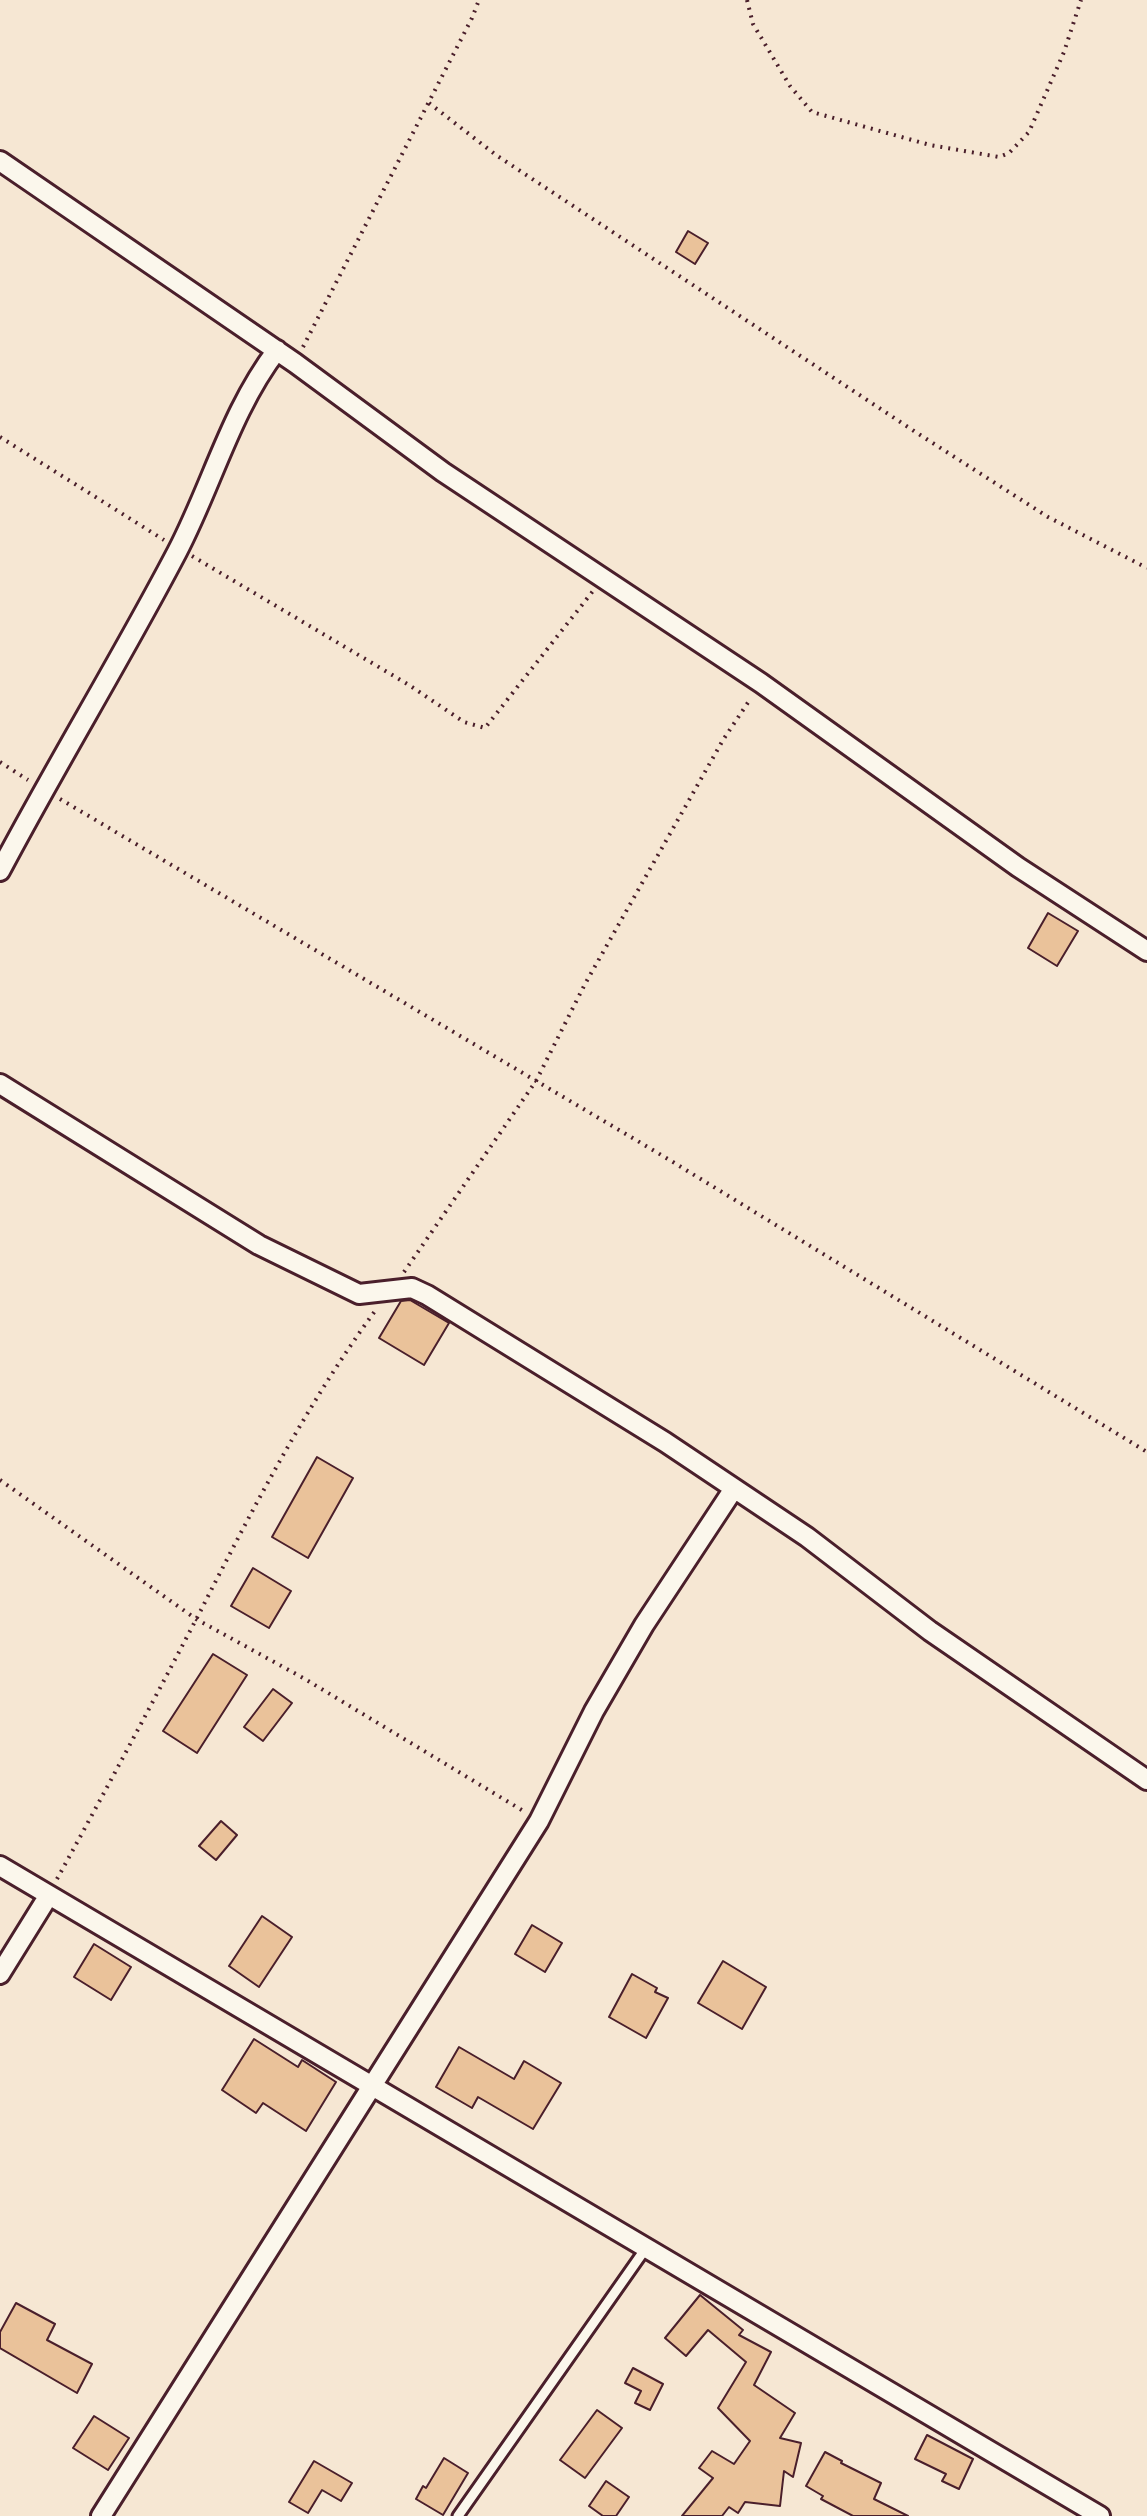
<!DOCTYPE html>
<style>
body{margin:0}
canvas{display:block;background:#f6e7d3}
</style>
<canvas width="1147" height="2516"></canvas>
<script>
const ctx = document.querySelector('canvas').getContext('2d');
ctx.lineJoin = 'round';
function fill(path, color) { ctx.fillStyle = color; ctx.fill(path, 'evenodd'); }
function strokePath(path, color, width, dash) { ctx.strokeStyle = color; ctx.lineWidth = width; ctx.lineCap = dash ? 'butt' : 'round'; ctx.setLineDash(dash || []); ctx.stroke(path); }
const building = new Path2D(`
 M 688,231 L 708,243 L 695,264 L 676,252 Z
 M 1048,913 L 1078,931 L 1057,966 L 1028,948 Z
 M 410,1300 L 449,1323 L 424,1365 L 379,1338 L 401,1301 Z
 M 317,1457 L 353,1478 L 308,1558 L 272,1537 Z
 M 253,1568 L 291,1591 L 269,1628 L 231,1606 Z
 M 213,1654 L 247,1675 L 197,1753 L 163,1731 Z
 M 273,1689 L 292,1703 L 263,1741 L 244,1727 Z
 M 221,1821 L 237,1835 L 216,1860 L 199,1846 Z
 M 262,1916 L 292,1937 L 259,1987 L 229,1966 Z
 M 532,1925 L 562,1943 L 545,1972 L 515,1954 Z
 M 94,1944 L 131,1967 L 111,2000 L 74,1977 Z
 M 723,1961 L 766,1987 L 742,2029 L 698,2003 Z
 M 632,1974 L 657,1988 L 655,1992 L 668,1998 L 646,2038 L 609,2017 Z
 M 254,2039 L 298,2067 L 302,2060 L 336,2082 L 306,2131 L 263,2103 L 256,2113 L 222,2090 Z
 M 459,2047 L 514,2079 L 524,2061 L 561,2083 L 533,2129 L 478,2097 L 472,2108 L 436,2087 Z
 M 700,2295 L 743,2330 L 739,2335 L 771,2352 L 754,2385 L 795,2413 L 780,2438 L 801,2443 L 793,2477 L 784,2471 L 780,2506 L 745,2502 L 738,2513 L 729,2507 L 722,2516 L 682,2516 L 713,2478 L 699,2468 L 712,2451 L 734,2464 L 750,2441 L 718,2408 L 746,2362 L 708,2330 L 686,2356 L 665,2338 Z
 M 16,2303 L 55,2324 L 47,2340 L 92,2364 L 77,2393 L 0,2348 L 0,2332 Z
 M 633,2368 L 663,2384 L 650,2410 L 635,2403 L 641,2391 L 625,2383 Z
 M 597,2410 L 622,2428 L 585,2478 L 560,2460 Z
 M 94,2416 L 129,2438 L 108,2470 L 73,2448 Z
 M 927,2435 L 973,2459 L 959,2489 L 942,2481 L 946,2474 L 915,2459 Z
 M 825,2452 L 842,2461 L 841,2463 L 881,2483 L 874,2499 L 908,2516 L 853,2516 L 821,2499 L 823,2496 L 806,2486 Z
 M 444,2458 L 468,2473 L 443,2515 L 416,2499 L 423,2486 L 426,2488 Z
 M 314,2461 L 352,2483 L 341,2501 L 322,2490 L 308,2513 L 289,2502 Z
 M 606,2481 L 629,2497 L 616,2516 L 603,2516 L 589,2506 Z`);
const path = new Path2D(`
 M 747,0 L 753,24 L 790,86 L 812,112 L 930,145 L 999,157 L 1009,153 L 1029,132 L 1064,52 L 1081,0
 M 429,103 L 496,155 L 914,431 L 1048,517 L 1147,568
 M 303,347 L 472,18 L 479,0
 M 0,437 L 164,540
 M 192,556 L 409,685 L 464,722 L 485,728 L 593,591
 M 0,762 L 28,780
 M 60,799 L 668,1159 L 1147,1452
 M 404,1272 L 536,1081 L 585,984 L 723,740 L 751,698
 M 0,1480 L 196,1619 L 305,1679 L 525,1812
 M 57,1879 C 106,1790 154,1700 201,1610 C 253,1508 307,1404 375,1311`);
const service = new Path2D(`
 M 458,2516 L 646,2248`);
const minor = new Path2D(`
 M 0,161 L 295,363 L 443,472 L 761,683 L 1018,867 L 1147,951
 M 0,871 C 57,763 121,659 177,552 C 212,485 231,410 277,350
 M 0,1084 L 259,1245 L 359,1294 L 412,1288 L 427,1295 L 665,1442 L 807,1537 L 930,1631 L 1147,1780
 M 0,1866 L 1100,2516
 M 0,1974 L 49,1895
 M 101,2516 L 539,1821 L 594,1711 L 644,1625 L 733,1490`);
fill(building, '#eac29a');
strokePath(building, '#4a1f2b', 2);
strokePath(service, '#4a1f2b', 15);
strokePath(minor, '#4a1f2b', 24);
strokePath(path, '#4a1f2b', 4, [2, 6]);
strokePath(service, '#fbf7ec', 9);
strokePath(minor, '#fbf7ec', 18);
</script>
